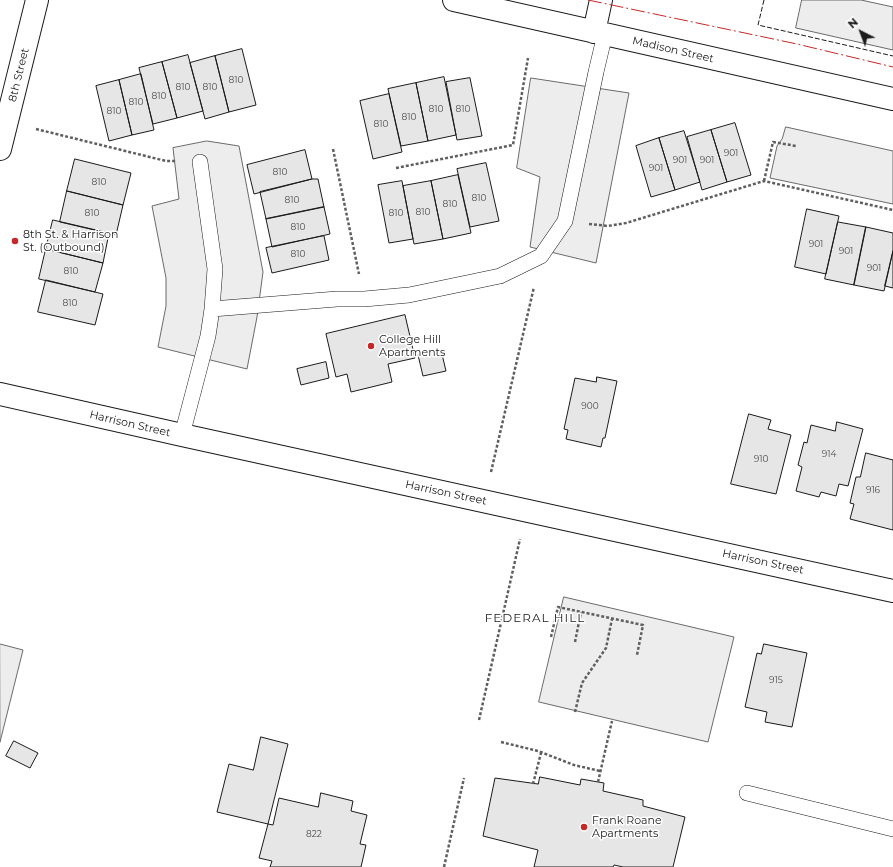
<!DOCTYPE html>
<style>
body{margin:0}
#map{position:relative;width:893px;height:867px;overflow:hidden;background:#fff;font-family:Montserrat,sans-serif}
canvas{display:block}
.north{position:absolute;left:841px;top:12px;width:40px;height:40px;-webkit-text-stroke:3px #fff;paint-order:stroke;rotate:318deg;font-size:11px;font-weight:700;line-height:16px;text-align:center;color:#1a1a1a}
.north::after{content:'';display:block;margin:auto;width:14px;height:18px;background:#1a1a1a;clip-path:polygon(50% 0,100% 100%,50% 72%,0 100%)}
</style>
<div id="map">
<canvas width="893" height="867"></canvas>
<div class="north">N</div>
</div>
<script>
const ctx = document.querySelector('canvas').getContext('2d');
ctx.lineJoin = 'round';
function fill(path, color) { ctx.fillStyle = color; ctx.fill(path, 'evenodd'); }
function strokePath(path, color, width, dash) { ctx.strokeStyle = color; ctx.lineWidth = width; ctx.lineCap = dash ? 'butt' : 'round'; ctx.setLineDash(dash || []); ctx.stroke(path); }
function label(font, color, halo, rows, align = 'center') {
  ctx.font = font + ' Montserrat,sans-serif'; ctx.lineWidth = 3; ctx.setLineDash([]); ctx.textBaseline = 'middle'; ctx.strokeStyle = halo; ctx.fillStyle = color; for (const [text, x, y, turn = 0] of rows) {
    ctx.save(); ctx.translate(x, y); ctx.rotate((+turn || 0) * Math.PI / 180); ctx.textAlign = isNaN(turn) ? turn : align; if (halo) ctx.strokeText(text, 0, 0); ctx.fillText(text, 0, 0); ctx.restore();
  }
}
const built = new Path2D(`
 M 802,0 L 861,0 L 893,7 L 893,50 L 796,28 Z
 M 531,78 L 629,93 L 596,263 L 530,247 L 540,177 L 517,168 Z
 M 786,127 L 893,151 L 893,204 L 770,178 L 777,146 L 782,139 Z
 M 207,141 L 239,146 L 263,272 L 257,317 L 247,369 L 158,347 L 166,306 L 166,278 L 152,206 L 179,199 L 173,148 Z
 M 564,597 L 734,637 L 708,742 L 539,702 Z
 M 0,644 L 23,650 L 0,742 Z`);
const building = new Path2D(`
 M 242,49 L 256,105 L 229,112 L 215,56 Z
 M 188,55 L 203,111 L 177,118 L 162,62 Z
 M 215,56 L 229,112 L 205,119 L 190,63 Z
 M 162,62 L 177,118 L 153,124 L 139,68 Z
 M 141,74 L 154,130 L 132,135 L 119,80 Z
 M 444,77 L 456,135 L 428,141 L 416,83 Z
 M 470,78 L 482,136 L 457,140 L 446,82 Z
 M 119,80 L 132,135 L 109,141 L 96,86 Z
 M 416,83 L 428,141 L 401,146 L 388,89 Z
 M 389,94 L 402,152 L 373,159 L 360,101 Z
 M 735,123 L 751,175 L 727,182 L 711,130 Z
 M 711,130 L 727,182 L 702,190 L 687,137 Z
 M 684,131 L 700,182 L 675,190 L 659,138 Z
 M 659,138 L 675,190 L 651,197 L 636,146 Z
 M 305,150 L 312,179 L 254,194 L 247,165 Z
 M 75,159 L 131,173 L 123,205 L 67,191 Z
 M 486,163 L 499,221 L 470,227 L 457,169 Z
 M 458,175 L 471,233 L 443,239 L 431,181 Z
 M 312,179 L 318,179 L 324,207 L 266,219 L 260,192 Z
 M 402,181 L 413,239 L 389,243 L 378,185 Z
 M 431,181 L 443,239 L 414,244 L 403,186 Z
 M 67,191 L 123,205 L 116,235 L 60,222 Z
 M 324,207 L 330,234 L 272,247 L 266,219 Z
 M 807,209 L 839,216 L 826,274 L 795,267 Z
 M 53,220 L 109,233 L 103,263 L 46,249 Z
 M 838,222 L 866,227 L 854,285 L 825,279 Z
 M 866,227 L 893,233 L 893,251 L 884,291 L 854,285 Z
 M 324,236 L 329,260 L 272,273 L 266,248 Z
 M 46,249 L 103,263 L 95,292 L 39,279 Z
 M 893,251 L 893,288 L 885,286 Z
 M 46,280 L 103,294 L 95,325 L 38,312 Z
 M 405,315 L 415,358 L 388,364 L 392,382 L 351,392 L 347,374 L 336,377 L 326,334 Z
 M 441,350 L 446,371 L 423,376 L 418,355 Z
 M 326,362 L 329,378 L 301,385 L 297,369 Z
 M 597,377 L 617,381 L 605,438 L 603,438 L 601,447 L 566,439 L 568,430 L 564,429 L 575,378 L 596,382 Z
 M 749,414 L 771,420 L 768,429 L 791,435 L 776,494 L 731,484 Z
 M 837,422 L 863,429 L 848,486 L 839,484 L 836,496 L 821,492 L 819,497 L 796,491 L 802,467 L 798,465 L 804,442 L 807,443 L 811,425 L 835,431 Z
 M 866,453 L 893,460 L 893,530 L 850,519 L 854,504 L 850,503 L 856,477 L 860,477 Z
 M 764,644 L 807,653 L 792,727 L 765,722 L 767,712 L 745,707 L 757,653 L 761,654 Z
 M 261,737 L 288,744 L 268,824 L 217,812 L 229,764 L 253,770 Z
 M 14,741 L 38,753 L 30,768 L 6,756 Z
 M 540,777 L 580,785 L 581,779 L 604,783 L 603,791 L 643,800 L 643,806 L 685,817 L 673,867 L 623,867 L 614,865 L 613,867 L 534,867 L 538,850 L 483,836 L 495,778 L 538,784 Z
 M 321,793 L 353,801 L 351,811 L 367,815 L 360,844 L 366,845 L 361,867 L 270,867 L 272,861 L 259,858 L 268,824 L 273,825 L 279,798 L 318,807 Z`);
const path = new Path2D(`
 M 36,129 L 166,161 L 176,161
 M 333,149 L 359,274
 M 396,168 L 513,145 L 528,58
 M 764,181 L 773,142 L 796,146
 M 589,224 L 608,226 L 626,223 L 764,181 L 893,210
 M 491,472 L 534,287
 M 551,637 L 558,607 L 643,625 L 637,655
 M 575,642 L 581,612
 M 575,712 L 582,683 L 606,648 L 612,619
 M 479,720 L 520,539
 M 501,742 L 538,751 L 574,765 L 600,771
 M 598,782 L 612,721
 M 533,784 L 541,753
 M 444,867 L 464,778`);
const lane = new Path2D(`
 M 212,309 L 337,299 L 364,299 L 409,295 L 500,276 L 541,256 L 565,221 L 596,72 L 605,34
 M 182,435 L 208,336 L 212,309 L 215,269 L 200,162
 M 747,793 L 893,829`);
const street = new Path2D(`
 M 454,0 L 893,99
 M 594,32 L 601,0
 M 0,394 L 182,435 L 893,591`);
const secondary = new Path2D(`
 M 0,149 L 37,0`);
const fence = new Path2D(`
 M 764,0 L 758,25 L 893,56`);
const power = new Path2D(`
 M 588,0 L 797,44 L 893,67`);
const markers = [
 [15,241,4,"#c62828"],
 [371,346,4,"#c62828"],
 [584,827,4,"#c62828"]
];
const numberNames = [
 ["810",236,80],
 ["810",183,87],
 ["810",210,87],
 ["810",159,96],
 ["810",136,102],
 ["810",436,109],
 ["810",463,109],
 ["810",114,111],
 ["810",409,117],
 ["810",381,124],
 ["901",731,153],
 ["901",680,160],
 ["901",707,160],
 ["901",656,168],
 ["810",280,172],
 ["810",99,182],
 ["810",479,198],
 ["810",292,200],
 ["810",450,204],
 ["810",423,212],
 ["810",92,213],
 ["810",396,213],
 ["810",298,227],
 ["901",816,244],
 ["901",846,251],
 ["810",298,254],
 ["901",874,268],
 ["810",71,271],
 ["810",70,303],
 ["900",590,406],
 ["914",829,454],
 ["910",761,459],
 ["916",873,490],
 ["915",776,680],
 ["822",314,834]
];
const streetNames = [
 ["Madison Street",673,50,13],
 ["8th Street",19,75,-76],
 ["Harrison Street",130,424,13],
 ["Harrison Street",446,493,12],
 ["Harrison Street",763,562,12]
];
const poiNames = [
 ["8th St. & Harrison",23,235],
 ["St. (Outbound)",23,248],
 ["College Hill",379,340],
 ["Apartments",379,353],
 ["Frank Roane",592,821],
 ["Apartments",592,834]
];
const neighbourhoodNames = [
 ["FEDERAL HILL",535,618]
];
fill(built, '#ededed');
strokePath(built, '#6a6a6a', 1);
fill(building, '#e6e6e6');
strokePath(building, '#1a1a1a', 1);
strokePath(lane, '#1a1a1a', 16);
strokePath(street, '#1a1a1a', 24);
strokePath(secondary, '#1a1a1a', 24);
strokePath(path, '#5f5f5f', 2.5, [3, 2]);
strokePath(lane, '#fff', 15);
strokePath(street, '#fff', 22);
strokePath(secondary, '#fff', 22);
strokePath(fence, '#1a1a1a', 1, [5, 2]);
strokePath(power, '#c62828', 1, [14, 3, 2, 3]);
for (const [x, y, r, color] of markers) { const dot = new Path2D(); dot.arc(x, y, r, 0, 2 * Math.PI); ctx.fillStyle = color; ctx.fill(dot); strokePath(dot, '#fff', 1.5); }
label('9px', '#4d4d4d', null, numberNames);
label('11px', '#1a1a1a', '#fff', streetNames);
label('11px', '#1a1a1a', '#fff', poiNames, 'left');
ctx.letterSpacing = '1px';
label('12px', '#1a1a1a', '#fff', neighbourhoodNames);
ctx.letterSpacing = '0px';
</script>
